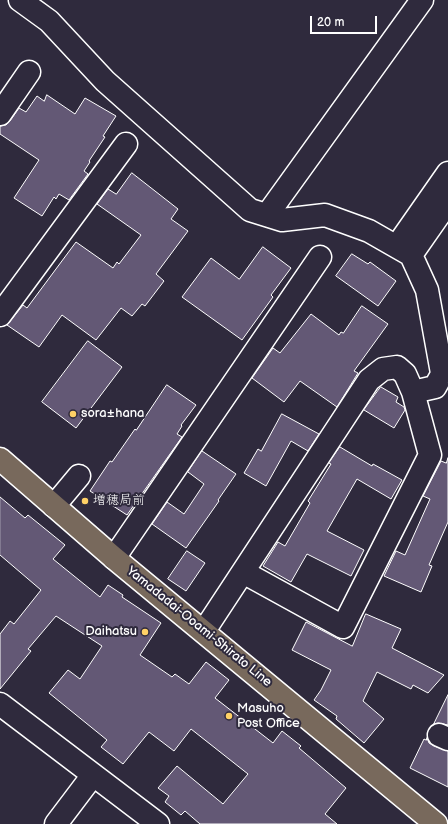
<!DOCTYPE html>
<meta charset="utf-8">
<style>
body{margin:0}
#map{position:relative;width:448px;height:824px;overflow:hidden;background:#2f2a3d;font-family:"Balsamiq Sans",sans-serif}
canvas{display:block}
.scale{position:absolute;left:310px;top:16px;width:67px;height:18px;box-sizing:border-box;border:2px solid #fff;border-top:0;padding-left:5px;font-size:12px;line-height:14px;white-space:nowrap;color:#fff;-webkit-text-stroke:3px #2f2a3d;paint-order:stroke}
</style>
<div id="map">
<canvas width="448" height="824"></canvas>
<div class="scale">20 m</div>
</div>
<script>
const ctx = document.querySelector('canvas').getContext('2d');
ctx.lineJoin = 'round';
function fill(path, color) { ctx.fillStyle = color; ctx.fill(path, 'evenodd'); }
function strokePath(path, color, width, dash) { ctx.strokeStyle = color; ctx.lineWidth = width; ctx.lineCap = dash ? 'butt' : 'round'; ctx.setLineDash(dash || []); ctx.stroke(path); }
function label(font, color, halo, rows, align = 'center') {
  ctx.font = font + ' "Balsamiq Sans","Klee One",sans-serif'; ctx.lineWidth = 4; ctx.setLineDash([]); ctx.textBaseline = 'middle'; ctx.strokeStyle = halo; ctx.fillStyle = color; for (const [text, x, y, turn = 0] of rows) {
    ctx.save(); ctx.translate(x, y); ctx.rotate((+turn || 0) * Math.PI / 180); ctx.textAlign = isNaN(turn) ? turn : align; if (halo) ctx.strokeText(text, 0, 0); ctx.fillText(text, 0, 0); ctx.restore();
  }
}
const building = new Path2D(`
 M 47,95 L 75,114 L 85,98 L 116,116 L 103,136 L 105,137 L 89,161 L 90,162 L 84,171 L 88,174 L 69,200 L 59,194 L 56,199 L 54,197 L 42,216 L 14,198 L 39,160 L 0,134 L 0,126 L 6,125 L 10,121 L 19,108 L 26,112 L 37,96 L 44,101 Z
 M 132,173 L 178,209 L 171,219 L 188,231 L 156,274 L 164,281 L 145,306 L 142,304 L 132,316 L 121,308 L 96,340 L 62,315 L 39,347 L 7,325 L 23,305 L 27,308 L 76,242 L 113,268 L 117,262 L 119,264 L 141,235 L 97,204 L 108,189 L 116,194 Z
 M 263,247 L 291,268 L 271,295 L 273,297 L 242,340 L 182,297 L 211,258 L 239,279 Z
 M 352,254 L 368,264 L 370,262 L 396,281 L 378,306 L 336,276 Z
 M 362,306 L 388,324 L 354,371 L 358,373 L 337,407 L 300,381 L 284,402 L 252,378 L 273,348 L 280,353 L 311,314 L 339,335 L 341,332 L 343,333 Z
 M 88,341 L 122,367 L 76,428 L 42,402 Z
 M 167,385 L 196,405 L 181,425 L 182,426 L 177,434 L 182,437 L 127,515 L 90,491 L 110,461 L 112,462 L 135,429 L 136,430 Z
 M 381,387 L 398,397 L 396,402 L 404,407 L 405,410 L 394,428 L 364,410 Z
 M 282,414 L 319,434 L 308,451 L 291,441 L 266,486 L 244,473 L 258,449 L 261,451 Z
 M 340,447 L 372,466 L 373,464 L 402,480 L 391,499 L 357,479 L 327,531 L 364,550 L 351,576 L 307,554 L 291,582 L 263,566 L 278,542 L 285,546 L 310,503 L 308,501 L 331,464 L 329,463 Z
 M 202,451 L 236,474 L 218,500 L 219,501 L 186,548 L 152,524 L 167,502 L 184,514 L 204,484 L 188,472 Z
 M 448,458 L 448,522 L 429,565 L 432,566 L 421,592 L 384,576 L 396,551 L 405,555 L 430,499 L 423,496 L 441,461 L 446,463 Z
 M 0,497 L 25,518 L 28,515 L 65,545 L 53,559 L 100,597 L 108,585 L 123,595 L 122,597 L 161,623 L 140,655 L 172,677 L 175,674 L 189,684 L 206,662 L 229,680 L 215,698 L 273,743 L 282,731 L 301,746 L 299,748 L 346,788 L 325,814 L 337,824 L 200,824 L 185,811 L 181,815 L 165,802 L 169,796 L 158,788 L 177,766 L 223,804 L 248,774 L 191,729 L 174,751 L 149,732 L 123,764 L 101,747 L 107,740 L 49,693 L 68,670 L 80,679 L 102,646 L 56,616 L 28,649 L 31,651 L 0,689 L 0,634 L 10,621 L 14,624 L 41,590 L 0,555 Z
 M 187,551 L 205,563 L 186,591 L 168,579 Z
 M 366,614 L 401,629 L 392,648 L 444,675 L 428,693 L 413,685 L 411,689 L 377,672 L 363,701 L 384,719 L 364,743 L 336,719 L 337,716 L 314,700 L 321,690 L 331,670 L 292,650 L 306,622 L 352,646 Z
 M 448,695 L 448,725 L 438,723 L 434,724 Z
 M 427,738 L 429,743 L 434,746 L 448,751 L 448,787 L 410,768 L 424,739 L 426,740 Z`);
const minor = new Path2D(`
 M 20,0 L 49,21 L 105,81 L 250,210 L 282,220 L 325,215 L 369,231 L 411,255 L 427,290 L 442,373
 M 0,114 L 29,72
 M 267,215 L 422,0
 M 397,246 L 448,173
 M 411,255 L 448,202
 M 0,315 L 126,144
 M 413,392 L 435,387 L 448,364
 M 54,506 L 79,476
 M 114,558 L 320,257
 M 204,631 L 369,380 L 383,369 L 397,367 L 405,374 L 413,392 L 430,455 L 343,627 L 243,572
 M 0,704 L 158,824
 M 439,735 L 448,739
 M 56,824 L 93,775`);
const major = new Path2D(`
 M 0,459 L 114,558 L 436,824`);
const markers = [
 [73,414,4,"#ffd166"],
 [85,501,4,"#ffd166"],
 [145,632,4,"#ffd166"],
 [229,716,4,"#ffd166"]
];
const poiNames = [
 ["sora±hana",81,414],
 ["増穂局前",93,501],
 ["Daihatsu",137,632,"right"],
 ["Masuho",237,709],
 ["Post Office",237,724]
];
const streetNames = [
 ["Yamadadai-Ooami-Shirato Line",199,627,39]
];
fill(building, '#635875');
strokePath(building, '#fff', 1);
strokePath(minor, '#fff', 25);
strokePath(major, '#fff', 25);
strokePath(minor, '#2f2a3d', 22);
strokePath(major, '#78695c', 22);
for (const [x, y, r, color] of markers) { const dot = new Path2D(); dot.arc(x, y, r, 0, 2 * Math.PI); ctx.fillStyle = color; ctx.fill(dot); strokePath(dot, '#2f2a3d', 1.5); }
label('13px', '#fff', '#2f2a3d', poiNames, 'left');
label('13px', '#fff', '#2f2a3d', streetNames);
</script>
